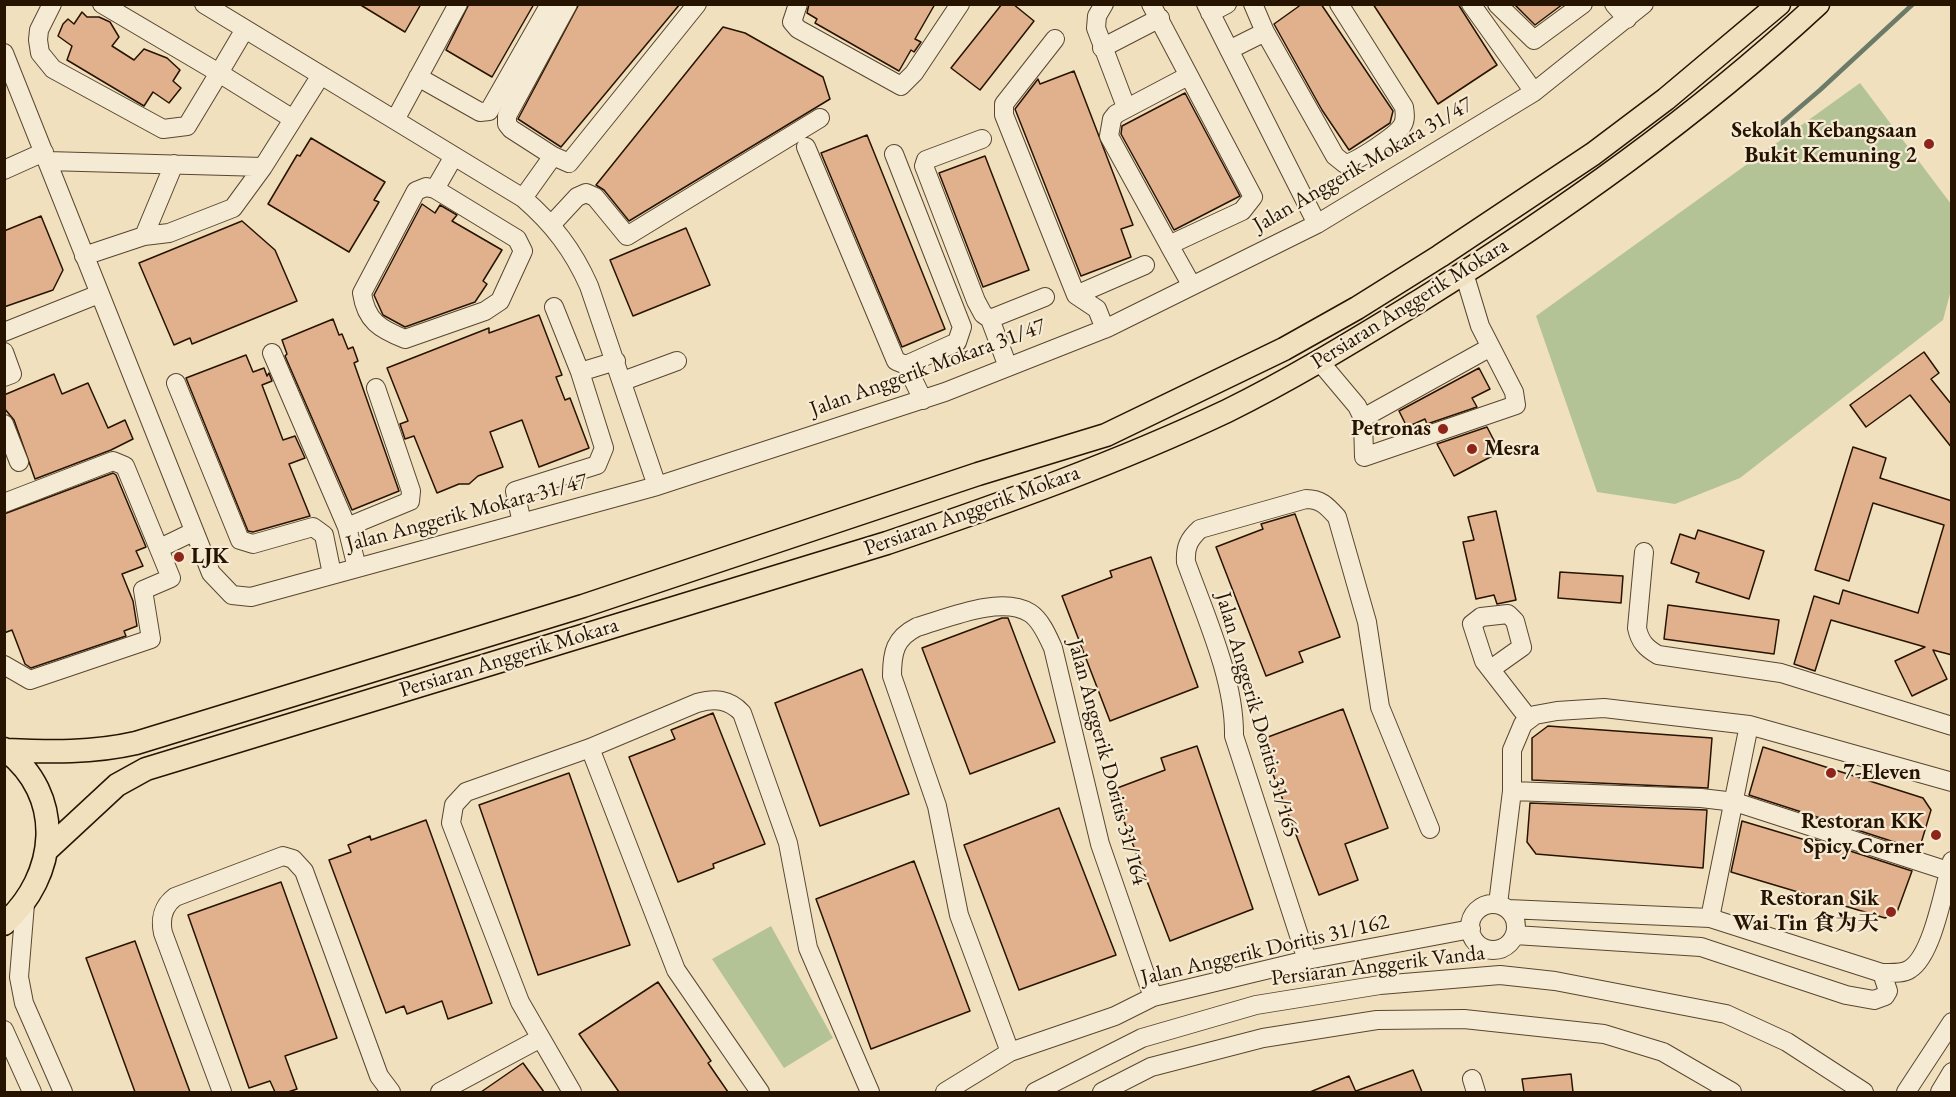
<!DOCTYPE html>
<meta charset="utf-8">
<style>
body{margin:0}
#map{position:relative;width:1956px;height:1097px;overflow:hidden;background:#f0e0be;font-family:"EB Garamond",serif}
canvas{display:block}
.frame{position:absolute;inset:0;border:6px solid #261300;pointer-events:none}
</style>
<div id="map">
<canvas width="1956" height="1097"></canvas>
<div class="frame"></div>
</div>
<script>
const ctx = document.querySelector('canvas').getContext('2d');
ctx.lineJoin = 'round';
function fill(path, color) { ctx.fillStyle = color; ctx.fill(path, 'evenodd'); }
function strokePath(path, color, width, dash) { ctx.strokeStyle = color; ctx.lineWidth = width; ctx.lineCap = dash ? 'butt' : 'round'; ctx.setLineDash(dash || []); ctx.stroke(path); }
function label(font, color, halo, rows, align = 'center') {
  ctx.font = font + ' "EB Garamond","Noto Serif SC",serif'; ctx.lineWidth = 4.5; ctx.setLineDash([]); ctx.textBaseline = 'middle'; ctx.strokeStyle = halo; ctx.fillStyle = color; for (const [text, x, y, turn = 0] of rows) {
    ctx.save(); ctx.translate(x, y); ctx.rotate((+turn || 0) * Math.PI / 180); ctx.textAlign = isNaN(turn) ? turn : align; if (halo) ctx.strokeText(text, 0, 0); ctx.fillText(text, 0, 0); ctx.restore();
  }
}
const green = new Path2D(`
 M 1860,83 L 1951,204 L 1951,290 L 1943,320 L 1740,478 L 1675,504 L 1597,492 L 1536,316 Z
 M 771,926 L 833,1038 L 784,1068 L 712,959 Z`);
const stream = new Path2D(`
 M 1771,132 L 1820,90 L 1913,4`);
const building = new Path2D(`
 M 359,4 L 421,4 L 405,32 Z
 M 469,4 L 534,4 L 492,77 L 446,50 Z
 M 579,4 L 680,4 L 561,147 L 518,119 Z
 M 809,4 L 935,4 L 915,39 L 921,42 L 914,52 L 911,50 L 899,71 L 815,23 L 817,19 L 807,13 Z
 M 1002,4 L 1013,4 L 1034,21 L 980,90 L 951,68 Z
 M 1302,4 L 1321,4 L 1393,111 L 1390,123 L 1349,150 L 1322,110 L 1274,24 Z
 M 1373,4 L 1458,4 L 1497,65 L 1438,104 Z
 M 1514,4 L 1563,4 L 1535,25 Z
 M 82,12 L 87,17 L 99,17 L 110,22 L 119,37 L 112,46 L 134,60 L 144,49 L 167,58 L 180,70 L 173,81 L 181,88 L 169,103 L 153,92 L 144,106 L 67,60 L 72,46 L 58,36 L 63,24 L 68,19 L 74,24 Z
 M 723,27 L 745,33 L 823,77 L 830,99 L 629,221 L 604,190 L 596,185 Z
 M 1074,71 L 1133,225 L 1121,229 L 1131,257 L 1081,276 L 1015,109 L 1038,79 L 1040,84 Z
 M 1185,93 L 1240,196 L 1174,230 L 1121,134 L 1122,126 Z
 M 867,135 L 945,329 L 902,347 L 821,153 Z
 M 311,138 L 385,182 L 374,200 L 379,202 L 349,252 L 268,204 L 297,155 L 300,156 Z
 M 985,156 L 1029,270 L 983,287 L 939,173 Z
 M 422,204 L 435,213 L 440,205 L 457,215 L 452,221 L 502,250 L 483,281 L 487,284 L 475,302 L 405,327 L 383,315 L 374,295 Z
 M 41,216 L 63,270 L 53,290 L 4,307 L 4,231 Z
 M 242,221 L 275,250 L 297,301 L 192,344 L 190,338 L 174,345 L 139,263 Z
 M 686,228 L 710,285 L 633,316 L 610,260 Z
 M 539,315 L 562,375 L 556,377 L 565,400 L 570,398 L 589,448 L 539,467 L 522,420 L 490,432 L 503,467 L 478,476 L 469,484 L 459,484 L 437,493 L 414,436 L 405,439 L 400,424 L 408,421 L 387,368 L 489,328 L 489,333 Z
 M 333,319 L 339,335 L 342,334 L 348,349 L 353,347 L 358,361 L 354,363 L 399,491 L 352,510 L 285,356 L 287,354 L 282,340 Z
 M 1924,352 L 1939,373 L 1931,379 L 1952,405 L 1952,448 L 1910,395 L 1866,427 L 1850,405 Z
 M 246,355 L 253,372 L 264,368 L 267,376 L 269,373 L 272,381 L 262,385 L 283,440 L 295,436 L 305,458 L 289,464 L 310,516 L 253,532 L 248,531 L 186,378 Z
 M 1479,368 L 1490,389 L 1472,398 L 1477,407 L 1427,424 L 1425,419 L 1407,427 L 1399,411 Z
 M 54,374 L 62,394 L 88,383 L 108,428 L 125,420 L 133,439 L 111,450 L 35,479 L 14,420 L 4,408 L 4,395 Z
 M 1487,427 L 1500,452 L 1454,476 L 1437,444 Z
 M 1853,447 L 1886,458 L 1880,478 L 1952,501 L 1952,655 L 1933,650 L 1947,679 L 1912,696 L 1895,661 L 1925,647 L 1831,620 L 1815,671 L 1794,664 L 1814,596 L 1839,604 L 1843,590 L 1918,613 L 1944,525 L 1873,503 L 1849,581 L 1815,570 Z
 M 113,473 L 116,475 L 146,547 L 136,551 L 143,566 L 122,574 L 133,601 L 137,626 L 124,631 L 126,636 L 31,668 L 25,664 L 12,630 L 4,633 L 4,514 Z
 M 1496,511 L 1516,600 L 1497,604 L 1494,595 L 1476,599 L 1463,542 L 1474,540 L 1468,517 Z
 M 1295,514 L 1340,637 L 1299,652 L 1303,662 L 1266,676 L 1216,547 L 1263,529 L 1261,524 Z
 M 1698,530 L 1764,551 L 1749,599 L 1696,582 L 1699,573 L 1671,563 L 1680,534 L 1695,539 Z
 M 1151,557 L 1198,687 L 1110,721 L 1062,596 L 1112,577 L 1110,571 Z
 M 1560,572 L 1623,576 L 1621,603 L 1558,598 Z
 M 1668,605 L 1779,620 L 1774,654 L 1664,639 Z
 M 1002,618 L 1008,618 L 1055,742 L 970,774 L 922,648 Z
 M 862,669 L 909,794 L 820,826 L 775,703 Z
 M 1343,709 L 1388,828 L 1345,844 L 1358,880 L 1319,895 L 1260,740 Z
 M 713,713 L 765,844 L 713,864 L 714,868 L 678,882 L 629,757 L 675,739 L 671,730 Z
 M 1548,726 L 1712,738 L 1708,788 L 1532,780 L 1532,738 Z
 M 1197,746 L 1253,909 L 1170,941 L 1112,790 L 1165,770 L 1161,758 Z
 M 1763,747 L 1923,798 L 1931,810 L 1919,850 L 1749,795 Z
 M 569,773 L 630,945 L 538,975 L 479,805 Z
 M 1530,803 L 1707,810 L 1703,868 L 1536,854 L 1527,842 Z
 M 1059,808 L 1116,955 L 1019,990 L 964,845 Z
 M 426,820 L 492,1003 L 448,1019 L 442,1001 L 407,1014 L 404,1006 L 386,1013 L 329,860 L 351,852 L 348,845 L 370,836 L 371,840 Z
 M 1742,821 L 1812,842 L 1813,839 L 1912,871 L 1897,912 L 1885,918 L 1731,872 Z
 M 914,861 L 970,1011 L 871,1049 L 816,899 Z
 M 281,882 L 337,1038 L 285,1056 L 297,1089 L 288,1092 L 275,1092 L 270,1081 L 249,1088 L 188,915 Z
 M 135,941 L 155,997 L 190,1092 L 135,1092 L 86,958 Z
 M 658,982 L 711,1061 L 708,1063 L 728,1092 L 619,1092 L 579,1034 Z
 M 523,1063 L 544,1092 L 481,1092 Z
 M 1413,1070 L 1422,1092 L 1357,1092 L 1356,1091 Z
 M 1571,1074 L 1573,1092 L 1524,1092 L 1522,1079 Z
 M 1349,1076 L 1356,1092 L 1310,1092 Z`);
const minor = new Path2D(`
 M 52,4 L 39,30 L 38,40 L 40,53 L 53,69 L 163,129 L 187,126 L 219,73 L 102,4
 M 204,4 L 523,198 C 553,224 573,250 589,286 L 657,486
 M 568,4 L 507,116 L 507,124 L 511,129 L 553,156 L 569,163 L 697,4
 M 798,4 L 792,22 L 798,29 L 901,86 L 914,73 L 960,4
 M 1104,4 L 1097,16 L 1096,28 L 1126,107
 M 1151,4 L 1253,197 L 1242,211 L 1169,245 L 1192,286
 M 1206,4 L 1317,224
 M 1253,4 L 1265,32 L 1335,156 L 1345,164 C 1356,162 1396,136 1402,126 C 1406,120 1405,114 1404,107 L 1339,4
 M 1471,4 L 1534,92
 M 1497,4 L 1534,40 L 1583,4
 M 1614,4 L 1627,19
 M 1210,13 L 1227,4
 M 245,29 L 219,73 L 293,119
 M 1055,39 L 1004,104 L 1004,115 L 1076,295 L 1097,309 L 1105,329
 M 1102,48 L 1160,18
 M 1229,50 L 1265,32
 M 4,53 L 211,573 L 232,595 L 251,597 L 657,486 L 945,392 L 1107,328 L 1317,224 L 1534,92 L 1644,4
 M 418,77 L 480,112 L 489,111 L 550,4
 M 395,120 L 458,4
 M 982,139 L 926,160 L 924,166 L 976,301 L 983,314 L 990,319 L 1045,297
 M 806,147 L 896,361 L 906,365
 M 894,154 L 962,327 L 957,342 L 906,365 L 923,400
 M 47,161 L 263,167
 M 4,170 L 44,152
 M 426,187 L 435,189 L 517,239 L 523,251 L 500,301 L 485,311 L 405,339 C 380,329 366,321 362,293 L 416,191 Z
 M 435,189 L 454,156
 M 523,198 L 553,156
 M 552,224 L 577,197 L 586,193 L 595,197 L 627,236 L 820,118
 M 144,236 L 169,233 L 233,208 L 263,167 L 321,75
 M 1169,245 L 1109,136 L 1112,119 L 1116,114 L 1188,76
 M 84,256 L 144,236 L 174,164
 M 1076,295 L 1145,265
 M 554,307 L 580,372
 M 990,319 L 1008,367
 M 4,332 L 99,294
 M 4,352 L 12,374 L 4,377
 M 272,353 L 347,527
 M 1320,362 L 1357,406 L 1363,418 L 1364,457 L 1516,405 L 1514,392 L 1480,326 L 1464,273
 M 623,381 L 677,361
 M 176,383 L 240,540 L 253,544 L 313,527 L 324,535 L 332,574
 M 1363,418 L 1489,348
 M 4,424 L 19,462
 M 4,503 L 113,461 L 125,466 L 171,578 L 143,590 L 151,639 L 30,680 L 4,665
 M 522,523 L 515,491 L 597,465 L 604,448 L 580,372 L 616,361
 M 160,548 L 193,532
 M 1644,552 L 1637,628 C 1640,642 1646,648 1658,655 L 1781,673 L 1952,726
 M 357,568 L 347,527 L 410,501 L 411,491 L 376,388
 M 1491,669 L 1522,647 L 1515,621 L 1508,614 L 1481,617 L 1472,624 L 1484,661 L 1529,719
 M 590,748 L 676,970 L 760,1092
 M 1512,791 L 1701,798 L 1735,802 L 1948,871
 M 25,904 L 19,977 L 24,1003 L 63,1092
 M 1498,904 L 1512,791 L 1512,750 L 1523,724 L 1535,715 L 1557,711 L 1604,708 L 1749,725 L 1952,782
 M1470 927a23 23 0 1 1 46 0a23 23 0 1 1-46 0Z
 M 1508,909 L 1710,918 L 1882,973 C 1891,973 1903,974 1910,969 C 1933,955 1944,887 1952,861
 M 1710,918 L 1749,725
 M 1515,935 L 1701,947 L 1846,995 L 1874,1000 L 1885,996 L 1888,991 L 1882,973
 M 1307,960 L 1234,736 C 1235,680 1205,615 1186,562 C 1185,547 1189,539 1200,529 L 1306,499 C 1321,499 1327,506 1337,517 L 1367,622 L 1380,707 L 1430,829
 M 4,1030 L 32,1092
 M 1010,1052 L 959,915 L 937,806 L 892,676 C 892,652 895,638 917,627 C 948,618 1001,595 1030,613 C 1041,620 1048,637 1053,648 L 1100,844 L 1153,997
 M 1472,1079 L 1476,1092
 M 222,1092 L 163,933 C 160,919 163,906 175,897 L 283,856 L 293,859 L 304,871 L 379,1076 L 391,1092
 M 440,1092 L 539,1039
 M 572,1092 L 520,1002 L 451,823 L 454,805 L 466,792 L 590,748 L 697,703 C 715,698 729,699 742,713 L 788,843 L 808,948 L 870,1092
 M 945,1092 L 1010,1052 L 1115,1016 L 1153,997 L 1307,960 L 1471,929
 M 1035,1092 L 1142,1038 L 1256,1005 L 1380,985 L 1500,975 L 1555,981 L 1726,1014 L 1787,1042 L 1864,1092
 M 1102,1092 L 1151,1067 L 1263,1038 L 1377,1020 L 1464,1019 L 1604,1034 L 1663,1052 L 1732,1092
 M 1906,1092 L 1952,1022
 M 1940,1092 L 1952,1072`);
const major = new Path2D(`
 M 4,749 C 66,795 58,876 4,924
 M 6,750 C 51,752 92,753 136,743 L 583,606 L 978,474 L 1106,435 L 1284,349 L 1357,308 L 1440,256 L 1593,154 L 1666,99 L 1779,4
 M 48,849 L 117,785 L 146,769 L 887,543 C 1002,504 1117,463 1227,411 C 1294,378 1357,339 1421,300 C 1562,212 1696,117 1818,4`);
const markers = [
 [1929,144,6,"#8f2418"],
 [1443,429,6,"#8f2418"],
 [1472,449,6,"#8f2418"],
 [179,557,6,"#8f2418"],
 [1831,773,6,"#8f2418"],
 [1936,835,6,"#8f2418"],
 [1891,912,6,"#8f2418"]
];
const poiNames = [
 ["Sekolah Kebangsaan",1917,131],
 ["Bukit Kemuning 2",1917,156],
 ["Petronas",1431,429],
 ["Mesra",1484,449,"left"],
 ["LJK",191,557,"left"],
 ["7-Eleven",1843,773,"left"],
 ["Restoran KK",1924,822],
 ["Spicy Corner",1924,847],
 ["Restoran Sik",1879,899],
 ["Wai Tin 食为天",1879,924]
];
const streetNames = [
 ["Jalan Anggerik Mokara 31/47",1363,165,-30],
 ["Persiaran Anggerik Mokara",1410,304,-32],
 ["Jalan Anggerik Mokara 31/47",928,368,-20],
 ["Persiaran Anggerik Mokara",972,511,-20],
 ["Jalan Anggerik Mokara 31/47",467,513,-15],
 ["Persiaran Anggerik Mokara",509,658,-17],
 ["Jalan Anggerik Doritis 31/165",1257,715,74],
 ["Jalan Anggerik Doritis 31/164",1107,762,75],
 ["Jalan Anggerik Doritis 31/162",1265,950,-13],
 ["Persiaran Anggerik Vanda",1378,966,-7]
];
fill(green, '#b4c396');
strokePath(stream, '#6c7a68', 4.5);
fill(building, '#e1b18d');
strokePath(building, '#261300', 1.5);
strokePath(minor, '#584630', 20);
strokePath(major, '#261300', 25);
strokePath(minor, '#f5ebd5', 18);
strokePath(major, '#f0e0be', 22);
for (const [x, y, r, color] of markers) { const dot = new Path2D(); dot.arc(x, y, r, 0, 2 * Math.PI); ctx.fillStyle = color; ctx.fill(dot); strokePath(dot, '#f5ebd5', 2); }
label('bold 22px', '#261300', '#f5ebd5', poiNames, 'right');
label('22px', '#261300', '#f5ebd5', streetNames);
</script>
